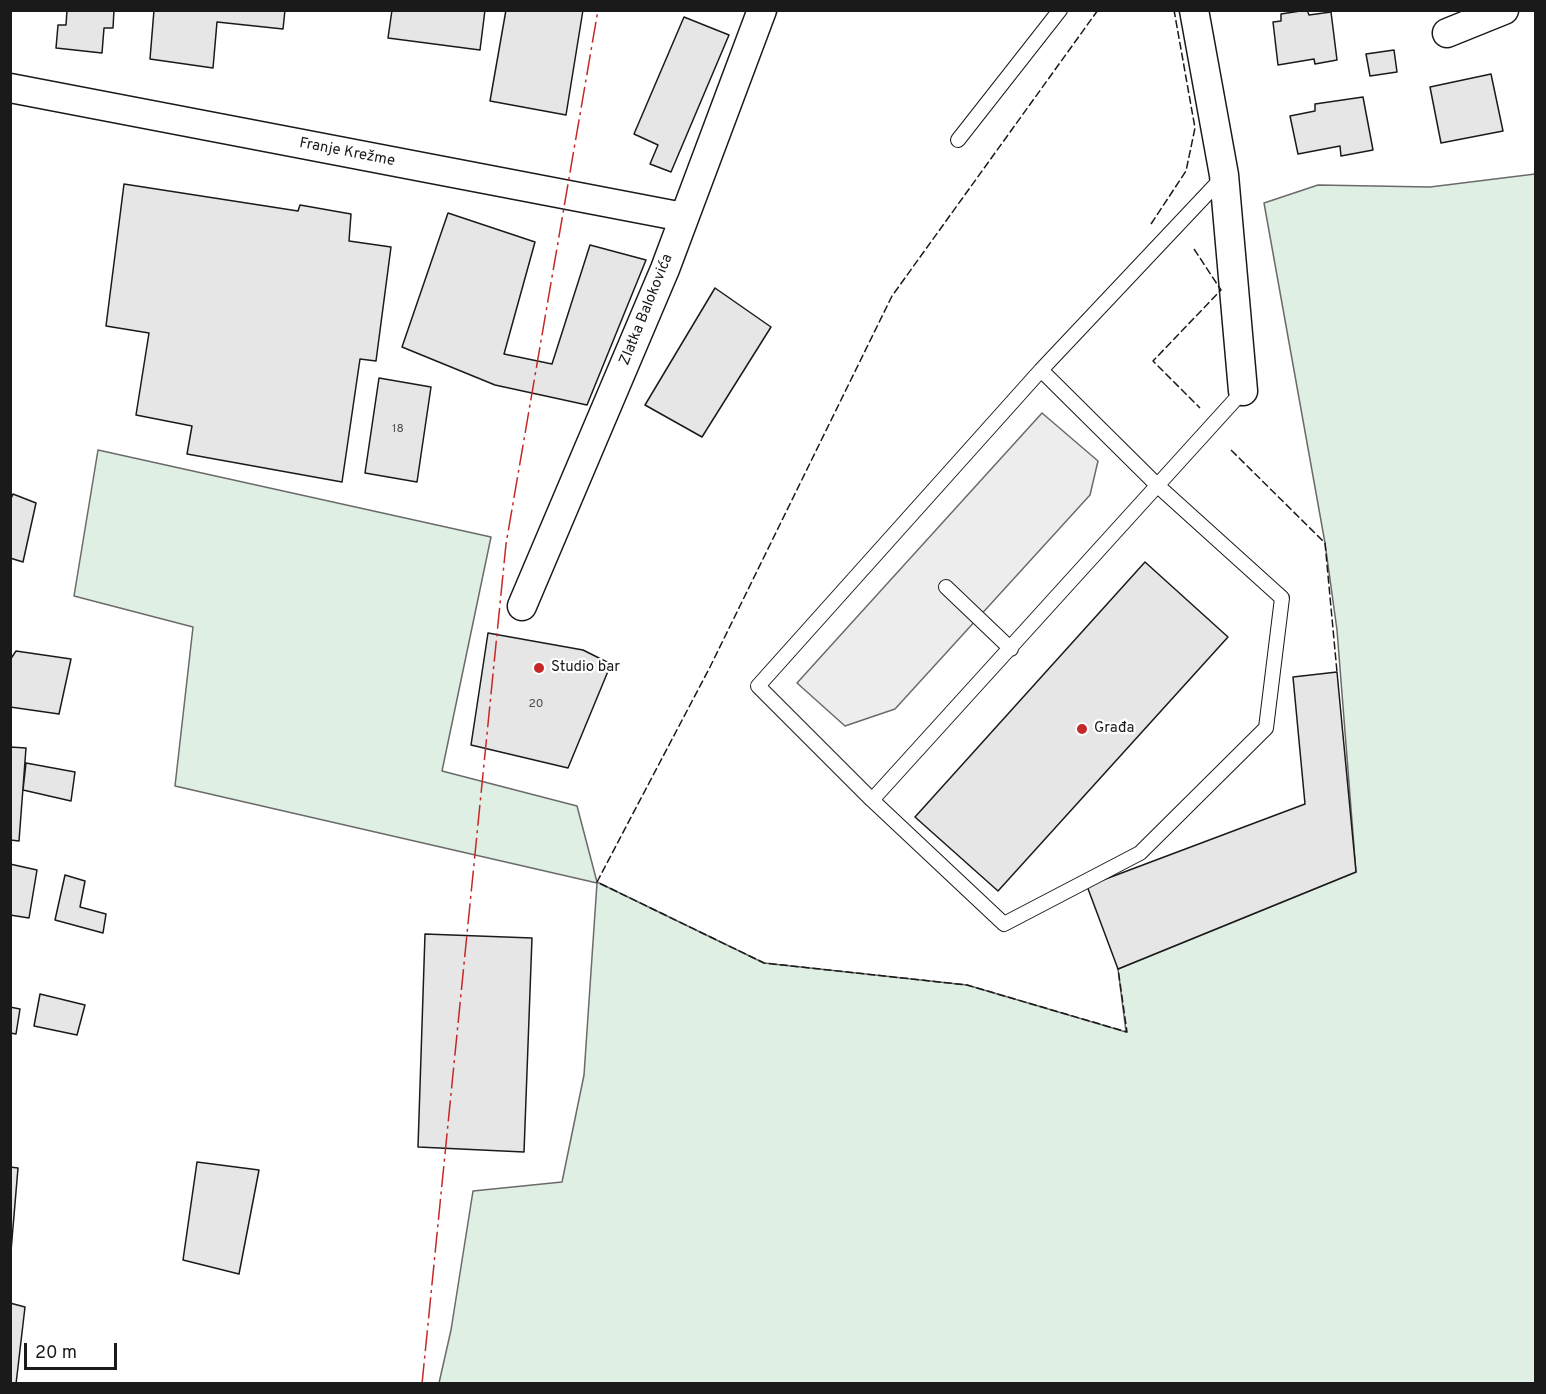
<!DOCTYPE html>
<meta charset="utf-8">
<style>
body{margin:0}
#map{position:relative;width:1546px;height:1394px;overflow:hidden;background:#fff;font-family:Overpass,sans-serif}
canvas{display:block}
.frame{position:absolute;inset:0;border:12px solid #1a1a1a;pointer-events:none}
.scale{position:absolute;left:24px;top:1343px;width:93px;height:27px;box-sizing:border-box;border:3px solid #1a1a1a;border-top:0;padding-left:8px;font-size:18px;line-height:21px;white-space:nowrap;color:#1a1a1a;-webkit-text-stroke:4px #fff;paint-order:stroke}
</style>
<div id="map">
<canvas width="1546" height="1394"></canvas>
<div class="frame"></div>
<div class="scale">20 m</div>
</div>
<script>
const ctx = document.querySelector('canvas').getContext('2d');
ctx.lineJoin = 'round';
function fill(path, color) { ctx.fillStyle = color; ctx.fill(path, 'evenodd'); }
function strokePath(path, color, width, dash) { ctx.strokeStyle = color; ctx.lineWidth = width; ctx.lineCap = dash ? 'butt' : 'round'; ctx.setLineDash(dash || []); ctx.stroke(path); }
function label(font, color, halo, rows, align = 'center') {
  ctx.font = font + ' Overpass,sans-serif'; ctx.lineWidth = 4.5; ctx.setLineDash([]); ctx.textBaseline = 'middle'; ctx.strokeStyle = halo; ctx.fillStyle = color; for (const [text, x, y, turn = 0] of rows) {
    ctx.save(); ctx.translate(x, y); ctx.rotate((+turn || 0) * Math.PI / 180); ctx.textAlign = isNaN(turn) ? turn : align; if (halo) ctx.strokeText(text, 0, 0); ctx.fillText(text, 0, 0); ctx.restore();
  }
}
const green = new Path2D(`
 M 1535,174 L 1535,1383 L 439,1383 L 451,1330 L 473,1191 L 562,1182 L 584,1075 L 597,883 L 175,786 L 193,627 L 74,596 L 98,450 L 491,537 L 442,771 L 577,806 L 597,882 L 764,963 L 967,985 L 1126,1032 L 1118,969 L 1356,872 L 1337,630 L 1325,543 L 1264,203 L 1318,185 L 1430,187 Z`);
const parking = new Path2D(`
 M 1042,413 L 1098,461 L 1090,495 L 895,709 L 845,726 L 797,683 Z`);
const building = new Path2D(`
 M 67,10 L 114,10 L 113,28 L 104,28 L 102,53 L 56,48 L 58,25 L 66,25 Z
 M 154,10 L 285,10 L 283,29 L 217,22 L 213,68 L 150,59 Z
 M 392,10 L 485,10 L 480,50 L 388,38 Z
 M 506,10 L 583,10 L 566,115 L 490,101 Z
 M 1307,10 L 1309,15 L 1331,12 L 1337,60 L 1315,64 L 1314,59 L 1278,65 L 1273,22 L 1281,21 L 1281,14 Z
 M 684,17 L 729,35 L 671,172 L 650,164 L 658,145 L 634,134 Z
 M 1394,50 L 1397,72 L 1370,76 L 1366,54 Z
 M 1491,74 L 1503,131 L 1441,143 L 1430,87 Z
 M 1363,97 L 1373,150 L 1341,156 L 1340,146 L 1298,154 L 1290,116 L 1315,111 L 1315,104 Z
 M 124,184 L 298,211 L 300,205 L 351,214 L 349,241 L 391,247 L 376,361 L 360,359 L 342,482 L 187,454 L 192,426 L 136,415 L 149,333 L 106,326 Z
 M 448,213 L 535,242 L 504,354 L 552,364 L 590,245 L 646,260 L 587,405 L 495,385 L 402,347 Z
 M 715,288 L 771,327 L 702,437 L 645,405 Z
 M 379,378 L 431,387 L 417,482 L 365,473 Z
 M 13,494 L 36,503 L 23,562 L 10,558 L 10,501 Z
 M 1145,562 L 1228,637 L 998,891 L 915,817 Z
 M 488,633 L 583,650 L 611,664 L 568,768 L 471,745 Z
 M 16,651 L 71,659 L 59,714 L 10,707 L 10,660 Z
 M 1337,672 L 1356,872 L 1118,969 L 1087,886 L 1305,804 L 1293,677 Z
 M 10,747 L 26,748 L 19,841 L 10,840 Z
 M 26,763 L 75,772 L 71,801 L 23,790 Z
 M 10,864 L 37,870 L 29,918 L 10,915 Z
 M 65,875 L 85,881 L 80,907 L 106,914 L 103,933 L 55,920 Z
 M 425,934 L 532,938 L 524,1152 L 418,1147 Z
 M 40,994 L 85,1005 L 77,1035 L 34,1026 Z
 M 10,1007 L 20,1009 L 16,1034 L 10,1033 Z
 M 197,1162 L 259,1170 L 239,1274 L 183,1260 Z
 M 10,1167 L 18,1168 L 10,1263 Z
 M 10,1303 L 25,1307 L 16,1384 L 10,1384 Z`);
const lane = new Path2D(`
 M 958,140 L 1060,10
 M 1041,370 L 1158,486 L 1282,598 L 1266,728 L 1140,853 L 1004,924 L 872,800 L 758,686 L 1041,370 L 1223,177
 M 946,587 L 1011,649
 M 872,800 L 1243,391`);
const street = new Path2D(`
 M 1194,10 L 1224,175 L 1243,391
 M 1447,33 L 1504,10
 M 10,88 L 683,217
 M 522,606 L 665,269 L 762,10`);
const fence = new Path2D(`
 M 1098,10 L 892,296 L 710,667 L 597,882 L 764,963 L 967,985 L 1127,1032 L 1118,969
 M 1151,224 L 1186,171 L 1195,128 L 1174,10
 M 1194,249 L 1221,290 L 1153,361 L 1200,408
 M 1231,450 L 1325,543 L 1337,672`);
const power = new Path2D(`
 M 422,1384 L 506,544 L 598,10`);
const markers = [
 [539,668,6,"#c62828"],
 [1082,729,6,"#c62828"]
];
const numberNames = [
 ["18",398,430],
 ["20",536,705]
];
const streetNames = [
 ["Franje Krežme",347,153,11],
 ["Zlatka Balokovića",647,310,-68]
];
const poiNames = [
 ["Studio bar",551,668],
 ["Građa",1094,729]
];
fill(green, '#e0efe3');
strokePath(green, '#6a6a6a', 1.5);
fill(parking, '#ededed');
strokePath(parking, '#6a6a6a', 1.5);
fill(building, '#e6e6e6');
strokePath(building, '#1a1a1a', 1.5);
strokePath(lane, '#1a1a1a', 16);
strokePath(street, '#1a1a1a', 31);
strokePath(lane, '#fff', 14);
strokePath(street, '#fff', 28);
strokePath(fence, '#1a1a1a', 1.5, [8, 3]);
strokePath(power, '#c62828', 1.5, [21, 4.5, 3, 4.5]);
for (const [x, y, r, color] of markers) { const dot = new Path2D(); dot.arc(x, y, r, 0, 2 * Math.PI); ctx.fillStyle = color; ctx.fill(dot); strokePath(dot, '#fff', 2); }
label('12px', '#4d4d4d', null, numberNames);
label('15px', '#1a1a1a', '#fff', streetNames);
label('15px', '#1a1a1a', '#fff', poiNames, 'left');
</script>
